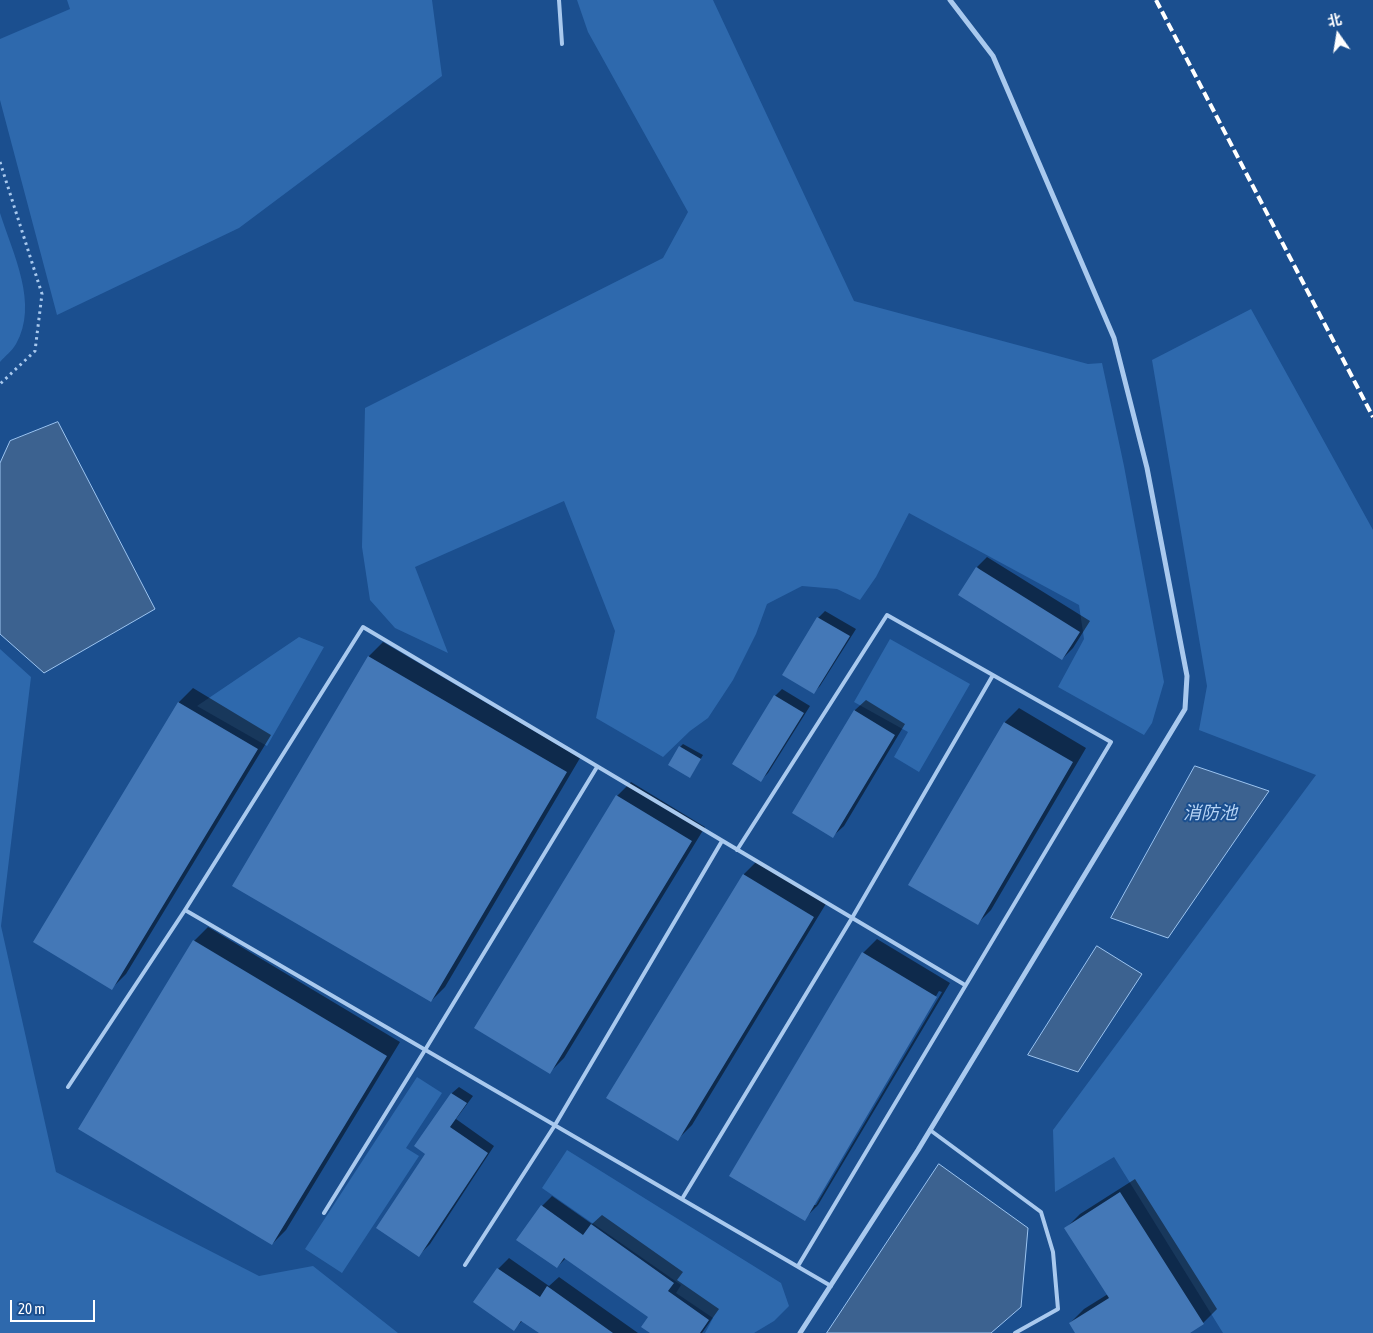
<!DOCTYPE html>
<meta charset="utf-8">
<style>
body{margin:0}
#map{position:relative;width:1373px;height:1333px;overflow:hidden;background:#1b4f8f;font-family:"Asap Condensed","Noto Sans SC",sans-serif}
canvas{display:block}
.north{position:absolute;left:1313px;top:10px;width:50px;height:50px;-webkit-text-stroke:4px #1b4f8f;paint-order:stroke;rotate:347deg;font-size:14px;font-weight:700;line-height:20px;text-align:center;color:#fff}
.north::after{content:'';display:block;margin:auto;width:18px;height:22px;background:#fff;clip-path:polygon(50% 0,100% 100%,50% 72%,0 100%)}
.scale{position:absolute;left:10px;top:1300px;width:85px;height:22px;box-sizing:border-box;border:2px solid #fff;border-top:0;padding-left:6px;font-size:15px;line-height:18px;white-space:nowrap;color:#fff;-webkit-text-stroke:4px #1b4f8f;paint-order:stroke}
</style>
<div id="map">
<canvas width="1373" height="1333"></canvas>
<div class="north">北</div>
<div class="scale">20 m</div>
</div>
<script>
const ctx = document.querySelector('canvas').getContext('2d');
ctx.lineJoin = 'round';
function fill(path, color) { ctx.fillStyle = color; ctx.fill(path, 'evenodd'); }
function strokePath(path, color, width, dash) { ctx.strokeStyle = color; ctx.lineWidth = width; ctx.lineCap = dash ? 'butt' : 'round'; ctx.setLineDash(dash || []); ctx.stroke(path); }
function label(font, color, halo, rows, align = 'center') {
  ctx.font = font + ' "Asap Condensed","Noto Sans SC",sans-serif'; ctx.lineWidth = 4; ctx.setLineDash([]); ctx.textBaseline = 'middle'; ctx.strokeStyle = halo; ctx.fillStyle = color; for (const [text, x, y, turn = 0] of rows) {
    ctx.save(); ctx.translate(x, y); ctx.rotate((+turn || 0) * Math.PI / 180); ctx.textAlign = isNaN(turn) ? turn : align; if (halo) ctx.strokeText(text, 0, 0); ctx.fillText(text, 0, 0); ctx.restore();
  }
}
const green = new Path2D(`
 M 67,0 L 432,0 L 442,76 L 239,228 L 57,315 L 0,100 L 0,39 L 70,9 Z
 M 577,0 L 713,0 L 854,301 L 1088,364 L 1102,363 L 1124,466 L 1164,682 L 1152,723 L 1144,735 L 1058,687 L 1084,639 L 1079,605 L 909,513 L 876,577 L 860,600 L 837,589 L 802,586 L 767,604 L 756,634 L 733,680 L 708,718 L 690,731 L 663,757 L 596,718 L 615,631 L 564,501 L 415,567 L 448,653 L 395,628 L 370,600 L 362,547 L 365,408 L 663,258 L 688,212 L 588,32 Z
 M 0,213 C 13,254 39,304 16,344 C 12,351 5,356 0,362 Z
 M 1251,309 L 1373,530 L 1373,1333 L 1223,1333 L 1114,1157 L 1055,1192 L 1053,1130 L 1316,775 L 1199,730 L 1207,686 L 1152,360 Z
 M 299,637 L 324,647 L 267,746 L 197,706 Z
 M 890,639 L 970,684 L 919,772 L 894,757 L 908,732 L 854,702 Z
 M 0,649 L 31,677 L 1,926 L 56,1172 L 259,1276 L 313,1266 L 398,1333 L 0,1333 Z
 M 417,1077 L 442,1093 L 406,1148 L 419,1156 L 342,1273 L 305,1249 Z
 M 567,1150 L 781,1283 L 789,1306 L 774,1321 L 754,1333 L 705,1333 L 713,1318 L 676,1293 L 681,1285 L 542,1188 Z`);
const water = new Path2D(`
 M 58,422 L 155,609 L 44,673 L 0,634 L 0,463 L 10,441 Z
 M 1195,766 L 1269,791 L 1168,938 L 1111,918 Z
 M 1097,946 L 1142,974 L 1078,1072 L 1028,1055 Z
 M 939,1164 L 1028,1228 L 1021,1307 L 991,1333 L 827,1333 Z`);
const shadow = new Path2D(`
 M 987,557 L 1090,621 L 1073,648 L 1062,659 L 977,567 Z
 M 825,611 L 856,629 L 820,686 L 813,693 L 783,674 L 818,618 Z
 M 383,642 L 580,758 L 445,987 L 431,1001 L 234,885 L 369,656 Z
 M 193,688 L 271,735 L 126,974 L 112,988 L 34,942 L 179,702 Z
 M 782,689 L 810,706 L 768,773 L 761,780 L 734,764 L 775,696 Z
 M 866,700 L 905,724 L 844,826 L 833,836 L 794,813 L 855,710 Z
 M 1019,708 L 1086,748 L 991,910 L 977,924 L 910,884 L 1005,722 Z
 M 683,744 L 703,755 L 690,777 L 680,747 Z
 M 631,782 L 705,827 L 564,1058 L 550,1072 L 617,796 Z
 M 758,860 L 827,902 L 692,1125 L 678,1139 L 608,1098 L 744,874 Z
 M 208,927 L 400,1042 L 286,1230 L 272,1244 L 194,941 Z
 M 877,939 L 950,983 L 818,1205 L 804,1219 L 863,953 ZM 939,991 L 942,992 L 816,1205 L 813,1205 Z
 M 459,1087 L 473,1096 L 456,1119 L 494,1146 L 430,1244 L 419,1255 L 428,1153 L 416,1146 L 452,1093 Z
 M 1135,1179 L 1217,1309 L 1203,1323 L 1188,1333 L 1076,1333 L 1070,1323 L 1084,1309 L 1108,1294 L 1066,1228 L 1080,1214 Z
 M 552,1196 L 592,1224 L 602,1215 L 683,1272 L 677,1280 L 719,1309 L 702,1333 L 652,1333 L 650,1317 L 566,1258 L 557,1267 L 542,1206 Z
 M 509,1258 L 549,1286 L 559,1277 L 638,1333 L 541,1333 L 523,1320 L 514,1329 L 475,1301 L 498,1269 Z`);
const building = new Path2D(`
 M 976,567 L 1080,632 L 1062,660 L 958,595 Z
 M 817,617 L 850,636 L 814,694 L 782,675 Z
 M 368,656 L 567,772 L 431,1002 L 232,886 Z
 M 774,695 L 804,713 L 761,782 L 732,764 Z
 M 178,702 L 258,749 L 112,990 L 33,942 Z
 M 854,710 L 895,735 L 833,838 L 792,813 Z
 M 1004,722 L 1073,762 L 978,925 L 908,885 Z
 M 679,746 L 701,759 L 690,778 L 668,765 Z
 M 616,795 L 692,841 L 550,1074 L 474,1028 Z
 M 743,874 L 814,917 L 678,1141 L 606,1098 Z
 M 193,940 L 387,1056 L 272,1245 L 78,1129 Z
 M 862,952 L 937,997 L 805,1221 L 729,1176 Z
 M 451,1093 L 467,1103 L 450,1127 L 488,1153 L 419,1257 L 376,1228 L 425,1154 L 414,1146 Z
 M 1120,1192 L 1204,1324 L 1190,1333 L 1075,1333 L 1069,1323 L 1109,1298 L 1064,1228 Z
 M 541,1205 L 583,1235 L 591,1224 L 674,1283 L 668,1291 L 709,1320 L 700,1333 L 650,1333 L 641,1327 L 648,1317 L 564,1258 L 557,1268 L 516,1240 Z
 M 497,1268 L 540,1297 L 547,1286 L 613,1333 L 539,1333 L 521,1321 L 514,1331 L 473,1302 Z`);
const path = new Path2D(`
 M 0,162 L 42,294 L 35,351 L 0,384`);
const service = new Path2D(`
 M 559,0 L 562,44
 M 737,850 L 887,615 L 1111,742 L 798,1266
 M 185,910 L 831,1286
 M 68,1087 L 185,910 L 363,627 L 965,985
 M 930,1130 L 1041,1212 L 1053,1252 L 1058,1309 L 1015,1333
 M 682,1199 L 852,918 L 993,675
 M 324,1213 L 425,1050 L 597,767
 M 465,1265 L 555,1125 L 722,841`);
const minor = new Path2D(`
 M 800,1333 L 918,1150 L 1185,709 L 1187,676 L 1147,468 L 1114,338 L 993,56 L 950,0`);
const rail = new Path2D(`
 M 1156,0 L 1373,417`);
const waterNames = [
 ["消防池",1210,813]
];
fill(green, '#2e69ad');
fill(water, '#3c6290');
strokePath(water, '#9cc4f0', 1);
fill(shadow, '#0007');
fill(building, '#4478b7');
strokePath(path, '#a9c9ee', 3, [2.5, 4]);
strokePath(service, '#a9c9ee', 4);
strokePath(minor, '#a9c9ee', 5);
strokePath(rail, '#fff', 4, [9, 4]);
label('italic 18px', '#b5d3f5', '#1b4f8f', waterNames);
</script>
